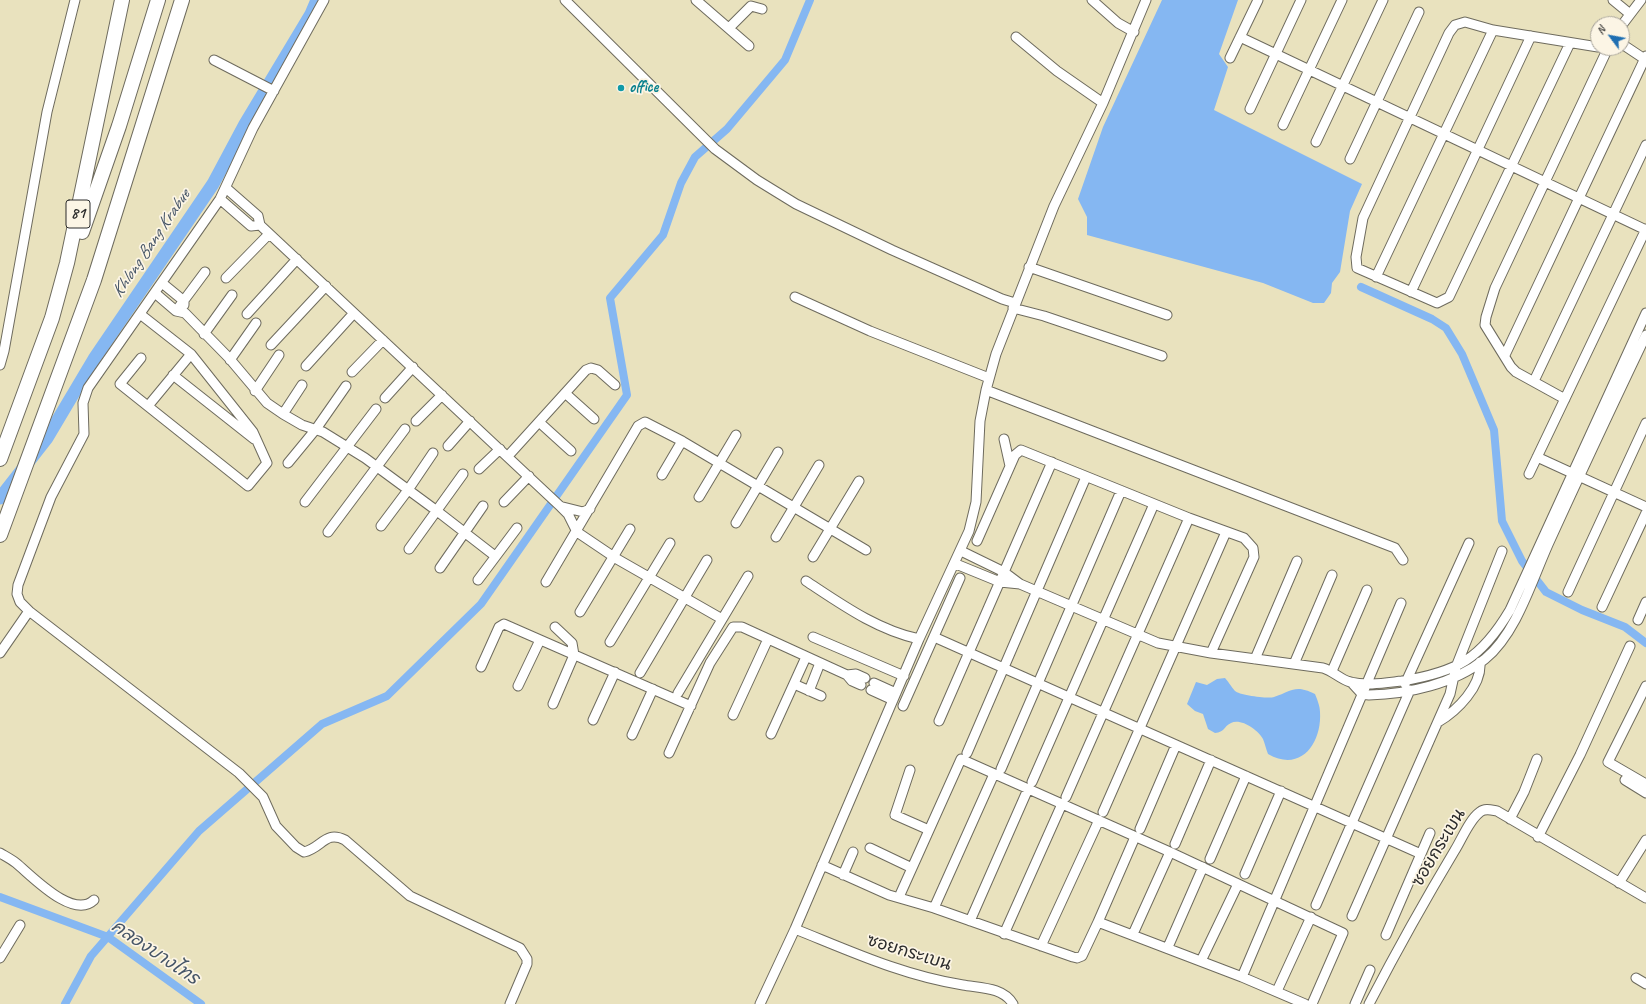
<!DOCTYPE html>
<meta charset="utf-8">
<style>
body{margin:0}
#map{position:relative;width:1646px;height:1004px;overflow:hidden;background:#e9e2be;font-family:Caveat,sans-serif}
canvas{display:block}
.north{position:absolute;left:1590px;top:16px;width:40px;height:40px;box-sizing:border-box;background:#fcf5e5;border:1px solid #a8a49b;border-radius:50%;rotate:302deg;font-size:11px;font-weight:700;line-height:16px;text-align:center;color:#2b2b2b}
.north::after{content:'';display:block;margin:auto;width:14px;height:18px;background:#1f6fb2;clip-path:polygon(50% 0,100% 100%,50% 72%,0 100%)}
</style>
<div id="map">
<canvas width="1646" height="1004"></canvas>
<div class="north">N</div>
</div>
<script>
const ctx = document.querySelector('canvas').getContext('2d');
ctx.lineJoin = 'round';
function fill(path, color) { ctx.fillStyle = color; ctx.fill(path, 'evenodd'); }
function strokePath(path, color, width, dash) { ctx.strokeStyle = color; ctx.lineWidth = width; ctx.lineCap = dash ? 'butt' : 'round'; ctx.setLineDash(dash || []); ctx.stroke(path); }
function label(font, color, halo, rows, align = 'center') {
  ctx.font = font + ' Caveat,"Playpen Sans Thai",sans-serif'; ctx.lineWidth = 3.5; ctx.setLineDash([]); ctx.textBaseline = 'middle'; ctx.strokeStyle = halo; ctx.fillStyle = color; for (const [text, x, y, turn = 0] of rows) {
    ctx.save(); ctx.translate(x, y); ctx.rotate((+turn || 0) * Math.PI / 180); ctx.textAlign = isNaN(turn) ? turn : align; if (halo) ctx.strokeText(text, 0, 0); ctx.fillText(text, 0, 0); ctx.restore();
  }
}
const water = new Path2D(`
 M 1162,0 L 1238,0 L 1219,54 L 1228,67 L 1214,110 L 1362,184 L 1350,211 L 1340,272 L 1332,283 L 1331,293 L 1324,303 L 1313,303 L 1263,283 L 1087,235 L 1087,217 L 1078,199 L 1103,127 Z
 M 1225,678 C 1229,682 1231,687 1235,691 C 1239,695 1268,699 1274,697 C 1292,691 1295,684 1315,694 C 1317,699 1320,706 1320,712 C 1322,743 1301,773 1268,754 C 1266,749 1265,744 1263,739 C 1258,730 1241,718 1231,723 C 1223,727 1225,732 1215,733 L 1208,729 L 1203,714 L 1195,711 L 1187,704 L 1196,682 L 1207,685 L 1217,679 Z`);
const canal = new Path2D(`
 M 1361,287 L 1432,319 L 1446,328 L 1462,354 L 1494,430 L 1502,521 L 1522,561 L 1546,592 L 1582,610 L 1625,627 L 1646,643
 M 0,897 L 108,937 L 201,1004
 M 65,1004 L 91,956 L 199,831 L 322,724 L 387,696 L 481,604 L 627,395 L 610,298 L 663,235 L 681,183 L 695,157 L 727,129 L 785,60 L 810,0`);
const river = new Path2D(`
 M 0,498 L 47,438 L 94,359 L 213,184 L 245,124 L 311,14 L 317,0`);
const minor = new Path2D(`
 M 324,0 L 253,128 L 220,199 L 88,388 L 83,403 L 84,434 L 51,497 L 18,585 L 17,594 L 20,602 L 29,611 L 239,773 L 263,797 L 276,826 L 296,847 L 304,852 C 322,848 325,830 345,840 L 410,896 L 520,948 L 527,959 L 527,964 L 510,1004
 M 565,0 L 715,149 L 757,180 L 796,204 L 892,250 L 1002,299 L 1015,303
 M 696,0 L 749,46
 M 1092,0 L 1118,23 L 1134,32
 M 1613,0 L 1630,14
 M 1622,25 L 1641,0
 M 729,28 L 751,6 L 762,9
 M 1016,37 L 1057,71 L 1103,103
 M 1240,37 L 1646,230
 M 1570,43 L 1449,297 L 1437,303 L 1357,268 L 1356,257 L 1363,218 L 1449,33 L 1455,25 L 1465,22 L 1493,30 L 1598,47
 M 1622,44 L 1646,60
 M 1230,58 L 1258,0
 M 214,60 L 274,91
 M 1250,109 L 1301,0
 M 1283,125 L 1342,0
 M 1316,142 L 1383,0
 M 1350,159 L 1419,12
 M 226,188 L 258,216 L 260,225 L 561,507 L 568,514 L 577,532 L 617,559 L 722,619
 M 220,199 L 251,226 L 260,225
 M 1029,267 L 1167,315
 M 1376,277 L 1493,30
 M 226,278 L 269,234
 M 162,283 L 184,301 L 184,305
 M 1411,292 L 1531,36
 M 155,293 L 176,311 L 185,313 L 229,358 L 267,403 L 283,414 L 302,425 L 323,432 L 365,458 L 437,511 L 495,556
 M 795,297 L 870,331 L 989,378
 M 1013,308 L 1044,316 L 1162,356
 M 176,311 L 205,272
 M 140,314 L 191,354 L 253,432 L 267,463 L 248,486 L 120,384 L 141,358
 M 247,314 L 297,259
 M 204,334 L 232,295
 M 271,345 L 326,286
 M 1505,355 L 1646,56
 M 230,360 L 256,323
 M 0,365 L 4,351 L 47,112 L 75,0
 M 306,366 L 354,313
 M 352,372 L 383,340
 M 173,375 L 254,439
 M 1534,381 L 1646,145
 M 986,390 L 1395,548 L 1403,560
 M 255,391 L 279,355
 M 565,393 L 594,419
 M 385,398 L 413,367
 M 1565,399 L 1516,372 L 1511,367 L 1485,325 L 1486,317 L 1495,288 L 1608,48
 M 148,406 L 191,354
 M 283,414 L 302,385
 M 416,421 L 442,395
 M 539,422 L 571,451
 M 1004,439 L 1010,466
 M 448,446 L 470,421
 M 508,456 L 586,370 L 591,368 L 598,370 L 615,385
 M 1537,457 L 1646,507
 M 288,463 L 316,429 L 346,386
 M 479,469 L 500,449
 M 1529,474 L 1646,229
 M 662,475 L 682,441
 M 699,497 L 736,435
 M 305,502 L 376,409
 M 504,502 L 529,476
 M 563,507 L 583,512 L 590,509
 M 736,523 L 778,452
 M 381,526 L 408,490 L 433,453
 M 328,532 L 405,429
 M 776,537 L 819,465
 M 977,541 L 1015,455 L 1021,450 L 1189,518 L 1244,538 L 1253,548 L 1254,557 L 1211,653
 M 409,549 L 463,474
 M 961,551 L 1004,572 L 1020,584 L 1158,643 L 1211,653 L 1323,668 C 1333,671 1340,679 1350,682 C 1367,686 1384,683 1402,681 C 1457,672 1481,659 1510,610 L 1646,313
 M 813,557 L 859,481
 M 956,564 L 1000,582 L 1020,584
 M 440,568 L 483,506
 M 478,580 L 517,528
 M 806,581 C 841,604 877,630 919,639
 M 546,582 L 638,426 L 645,422 L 682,441 L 866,550
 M 1568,592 L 1646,423
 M 1602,607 L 1646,513
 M 580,612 L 630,529
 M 1638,620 L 1646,602
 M 813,637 L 904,676
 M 934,637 L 1421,854
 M 610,642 L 670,543
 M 0,653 L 29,611
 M 1255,659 L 1297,561
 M 1294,664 L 1332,575
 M 481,667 L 499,627 L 504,624 L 691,706
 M 1332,671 L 1367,590
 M 640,673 L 707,560
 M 847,675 L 856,674 L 865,678
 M 1351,682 L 1362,694 L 1369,695 C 1408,694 1454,684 1485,659 C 1518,632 1533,576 1551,538 C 1582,470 1614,402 1646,335
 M 874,683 L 896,693
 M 794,684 L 821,696
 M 1405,684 L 1469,543
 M 518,686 L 540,640
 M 1646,686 L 1608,762 L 1646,784
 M 871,690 L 893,700
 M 809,691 L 820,663
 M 678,693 L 748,576
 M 553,704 L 574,655 L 572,643 L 555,627
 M 903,706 L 960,578
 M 733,715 L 768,639
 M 593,720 L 615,672
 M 939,721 L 1052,462
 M 1438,722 C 1457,711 1482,686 1480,662
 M 771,734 L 806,657
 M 632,735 L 653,689
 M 669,753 L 710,663 L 733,627 L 742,627 L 847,675 L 852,681 L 861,685
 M 967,753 L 1086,477
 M 1001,769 L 1121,491
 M 910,770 L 895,815 L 929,830
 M 1625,780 L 1646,793
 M 1032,782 L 1154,504
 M 1066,797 L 1189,518
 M 1103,812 L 1226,532
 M 1510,819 L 1524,792 L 1537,759
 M 1140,829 L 1176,745
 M 1538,837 L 1580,755 L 1630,646
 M 1175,844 L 1211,760
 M 870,848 L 912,868
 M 0,853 C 5,856 11,859 16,863 C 32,876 73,920 94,900
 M 1210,859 L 1246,776
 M 822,865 L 889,895 L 934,908 L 1073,957 L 1077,958 L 1082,956 L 1098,922 L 1242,977 L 1305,1004
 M 1245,874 L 1281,791
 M 843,875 L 853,852
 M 1619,883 L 1646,840
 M 899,897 L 961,759 L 1170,852 L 1343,933 L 1312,1004
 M 1316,905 L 1410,690
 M 934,908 L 994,774
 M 1352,916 L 1450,694 L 1456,667 L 1502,551
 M 970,921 L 1028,789
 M 1098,922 L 1135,837
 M 795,929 C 850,951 904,976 963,985 C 980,988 1003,987 1013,1004
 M 1004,934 L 1062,804
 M 1133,934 L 1170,852
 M 1386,935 L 1430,833
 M 1041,946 L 1099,820
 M 1168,947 L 1203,867
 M 0,958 L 20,925
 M 1201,961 L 1238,884
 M 1242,977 L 1401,603
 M 1636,978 L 1646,984
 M 1277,991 L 1311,917
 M 760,1004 L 795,929 L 919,639 L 969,531 L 976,502 L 980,421 L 986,390 L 996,354 L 1054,206 L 1103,103 L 1146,0
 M 1355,1004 L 1370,970
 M 1369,1004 C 1396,952 1425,900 1455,850 C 1462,839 1469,820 1480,812 C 1485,808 1491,810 1497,811 L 1646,898`);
const highway = new Path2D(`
 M 82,232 L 119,126 L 158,0
 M 0,459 L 52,318 L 67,263 L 122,0
 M 0,535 L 94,280 L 182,0`);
const markers = [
 [621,88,4,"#0f9aa8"]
];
const shields = [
 [78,214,24]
];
const shieldNames = [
 ["81",78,214]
];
const cultureNames = [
 ["office",629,88]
];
const streetNames = [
 ["ซอยกระเบน",1439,848,-59],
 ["ซอยกระเบน",909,953,17]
];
const waterNames = [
 ["Khlong Bang Krabue",151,244,-56],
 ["คลองบางไทร",155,953,34]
];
fill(water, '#85b7f2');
strokePath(canal, '#85b7f2', 8);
strokePath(river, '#85b7f2', 13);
strokePath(minor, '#6e6b5e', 11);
strokePath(highway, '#6e6b5e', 16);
strokePath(minor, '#fff', 9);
strokePath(highway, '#fff', 14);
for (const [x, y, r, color] of markers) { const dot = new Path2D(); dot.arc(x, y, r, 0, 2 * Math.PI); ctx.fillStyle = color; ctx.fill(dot); strokePath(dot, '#fcf5e5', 1.5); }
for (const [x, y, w] of shields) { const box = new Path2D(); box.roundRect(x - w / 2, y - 14, w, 28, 3); ctx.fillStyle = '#fcf5e5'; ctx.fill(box); strokePath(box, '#2b2b2b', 1); }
label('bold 16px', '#2b2b2b', null, shieldNames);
label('bold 17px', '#0d838f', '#fcf5e5', cultureNames, 'left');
label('17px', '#2b2b2b', '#fcf5e5', streetNames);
label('italic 18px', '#465567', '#fcf5e5', waterNames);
</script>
